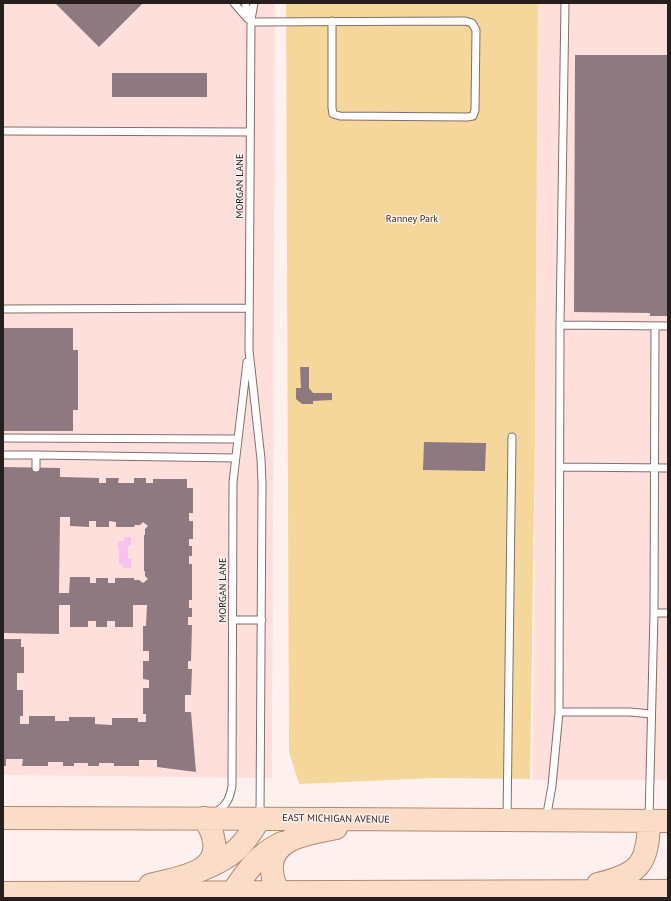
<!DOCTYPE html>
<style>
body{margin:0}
#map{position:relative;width:671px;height:901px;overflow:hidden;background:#fef0ee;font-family:"PT Sans",sans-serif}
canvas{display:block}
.frame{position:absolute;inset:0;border:4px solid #271f1e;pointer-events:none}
</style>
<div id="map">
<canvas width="671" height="901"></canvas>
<div class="frame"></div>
</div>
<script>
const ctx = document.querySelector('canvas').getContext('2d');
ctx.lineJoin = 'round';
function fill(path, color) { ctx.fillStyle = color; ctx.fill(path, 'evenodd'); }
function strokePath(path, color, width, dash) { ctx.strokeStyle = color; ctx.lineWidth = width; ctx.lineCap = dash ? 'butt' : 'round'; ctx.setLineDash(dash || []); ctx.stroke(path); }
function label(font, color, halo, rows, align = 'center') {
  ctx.font = font + ' "PT Sans",sans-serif'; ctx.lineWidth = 3; ctx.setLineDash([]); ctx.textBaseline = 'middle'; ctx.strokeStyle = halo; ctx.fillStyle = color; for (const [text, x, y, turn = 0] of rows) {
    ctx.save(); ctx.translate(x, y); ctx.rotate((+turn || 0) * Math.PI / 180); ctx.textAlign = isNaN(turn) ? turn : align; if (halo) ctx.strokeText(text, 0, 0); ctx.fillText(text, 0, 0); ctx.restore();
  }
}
const built = new Path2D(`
 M 3,3 L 275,3 L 272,778 L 3,775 Z
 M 538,3 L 668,3 L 668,780 L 533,780 Z`);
const green = new Path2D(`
 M 286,3 L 538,3 L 535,435 L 530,779 L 435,778 L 299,784 L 289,752 Z`);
const water = new Path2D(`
 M 124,537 L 131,537 L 131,545 L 128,546 L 128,559 L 131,559 L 131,568 L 123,568 L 122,564 L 119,564 L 119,550 L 123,549 L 118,549 L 118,541 L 124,541 Z`);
const building = new Path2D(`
 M 55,3 L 143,3 L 99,47 Z
 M 575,55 L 668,55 L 668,316 L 650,316 L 650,313 L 574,312 Z
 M 112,73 L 207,73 L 207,97 L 112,97 Z
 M 3,328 L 73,328 L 73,350 L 78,350 L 78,410 L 73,410 L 73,431 L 3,431 Z
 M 300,367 L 309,367 L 309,388 L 313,393 L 332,393 L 332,400 L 313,401 L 313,404 L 302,404 L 296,399 L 296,388 L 301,388 Z
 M 424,442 L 486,443 L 485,471 L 423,470 Z
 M 3,467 L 60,468 L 60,477 L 99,478 L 99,483 L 106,483 L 106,478 L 119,478 L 118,483 L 134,483 L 134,478 L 146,478 L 146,483 L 153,483 L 153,479 L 187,479 L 187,488 L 193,488 L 193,513 L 189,513 L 189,521 L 193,521 L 193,539 L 189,539 L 189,546 L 192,546 L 192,556 L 189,556 L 189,564 L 192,564 L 192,600 L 189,600 L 189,608 L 192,608 L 192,617 L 188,617 L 188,625 L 192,625 L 191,661 L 188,661 L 188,669 L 192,669 L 191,695 L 185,695 L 185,712 L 191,712 L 196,772 L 157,767 L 157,760 L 139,760 L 139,766 L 114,766 L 114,763 L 99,763 L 99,766 L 88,766 L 88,763 L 74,763 L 74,766 L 63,766 L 63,762 L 48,762 L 48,766 L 22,766 L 23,759 L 6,759 L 6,766 L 3,766 L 3,639 L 21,639 L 21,647 L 24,647 L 24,673 L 17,673 L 17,690 L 23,690 L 23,716 L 20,716 L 20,724 L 29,724 L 29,716 L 55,716 L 55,721 L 69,721 L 69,717 L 95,717 L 95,724 L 112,725 L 112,718 L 138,718 L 138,722 L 146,722 L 146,714 L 143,714 L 143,688 L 149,688 L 149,680 L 143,679 L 143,661 L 149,661 L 149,651 L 143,651 L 143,626 L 146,626 L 147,605 L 133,605 L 133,627 L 115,627 L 115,621 L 107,621 L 107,627 L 96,627 L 96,621 L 88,621 L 88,627 L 70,627 L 70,605 L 59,605 L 59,634 L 3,633 ZM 60,517 L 70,517 L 70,526 L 89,527 L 89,521 L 96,521 L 96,527 L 109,527 L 109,521 L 116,522 L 116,527 L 134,527 L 135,525 L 140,525 L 143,522 L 148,526 L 145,529 L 145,535 L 144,535 L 144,571 L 145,571 L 145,576 L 148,579 L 143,583 L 139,580 L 134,580 L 134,578 L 115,578 L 115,583 L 108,583 L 108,578 L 96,578 L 96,583 L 90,583 L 90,577 L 70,577 L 69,593 L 59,593 Z`);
const lane = new Path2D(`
 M 234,3 L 248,19
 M 245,3 L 251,22 L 249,350 L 261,459 L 262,484 L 260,816
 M 251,20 L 254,3
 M 251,22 C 322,22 393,21 465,21 L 472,23 L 476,30 L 475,110 L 473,116 L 467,117 L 340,116 L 333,114 L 332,108 L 332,21
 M 3,131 L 250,132
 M 3,309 L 249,308
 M 560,325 L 668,326
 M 3,438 L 238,439
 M 3,455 L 36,455
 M 560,467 L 668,468
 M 36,468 L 36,455 L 235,458
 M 654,613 L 668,613
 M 233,620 L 262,620
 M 559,712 L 630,712 L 651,714
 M 216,812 C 227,805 230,798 232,786 L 233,482 L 247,362
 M 507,819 L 512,437
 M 546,819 L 552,786 L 559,712 L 560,325 L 565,3
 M 649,819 L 654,613 L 655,326`);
const primary = new Path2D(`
 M 3,818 C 225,817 446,821 668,821
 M 201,870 C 233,857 243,847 260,818
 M 598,884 C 639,874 648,865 649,821
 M 150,885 C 176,878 223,874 213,837 C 212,830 207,824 204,818
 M 3,893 L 668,891
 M 232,893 C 247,871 257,855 282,843
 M 281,893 C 275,886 272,879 272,870 C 269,837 312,833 336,828`);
const streetNames = [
 ["MORGAN LANE",240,186,-90],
 ["MORGAN LANE",223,590,-90],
 ["EAST MICHIGAN AVENUE",336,819,1]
];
const parkNames = [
 ["Ranney Park",412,219]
];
fill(built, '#ffdfdb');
fill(green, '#f5d79b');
fill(water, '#f7c1f1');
fill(building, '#8d797f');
strokePath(lane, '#826e6c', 9);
strokePath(primary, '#b08a73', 24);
strokePath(lane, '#fff', 7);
strokePath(primary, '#fbdcc7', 22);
label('10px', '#271f1e', '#fef0ee', streetNames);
label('10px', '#40300c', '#fef0ee', parkNames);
</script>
